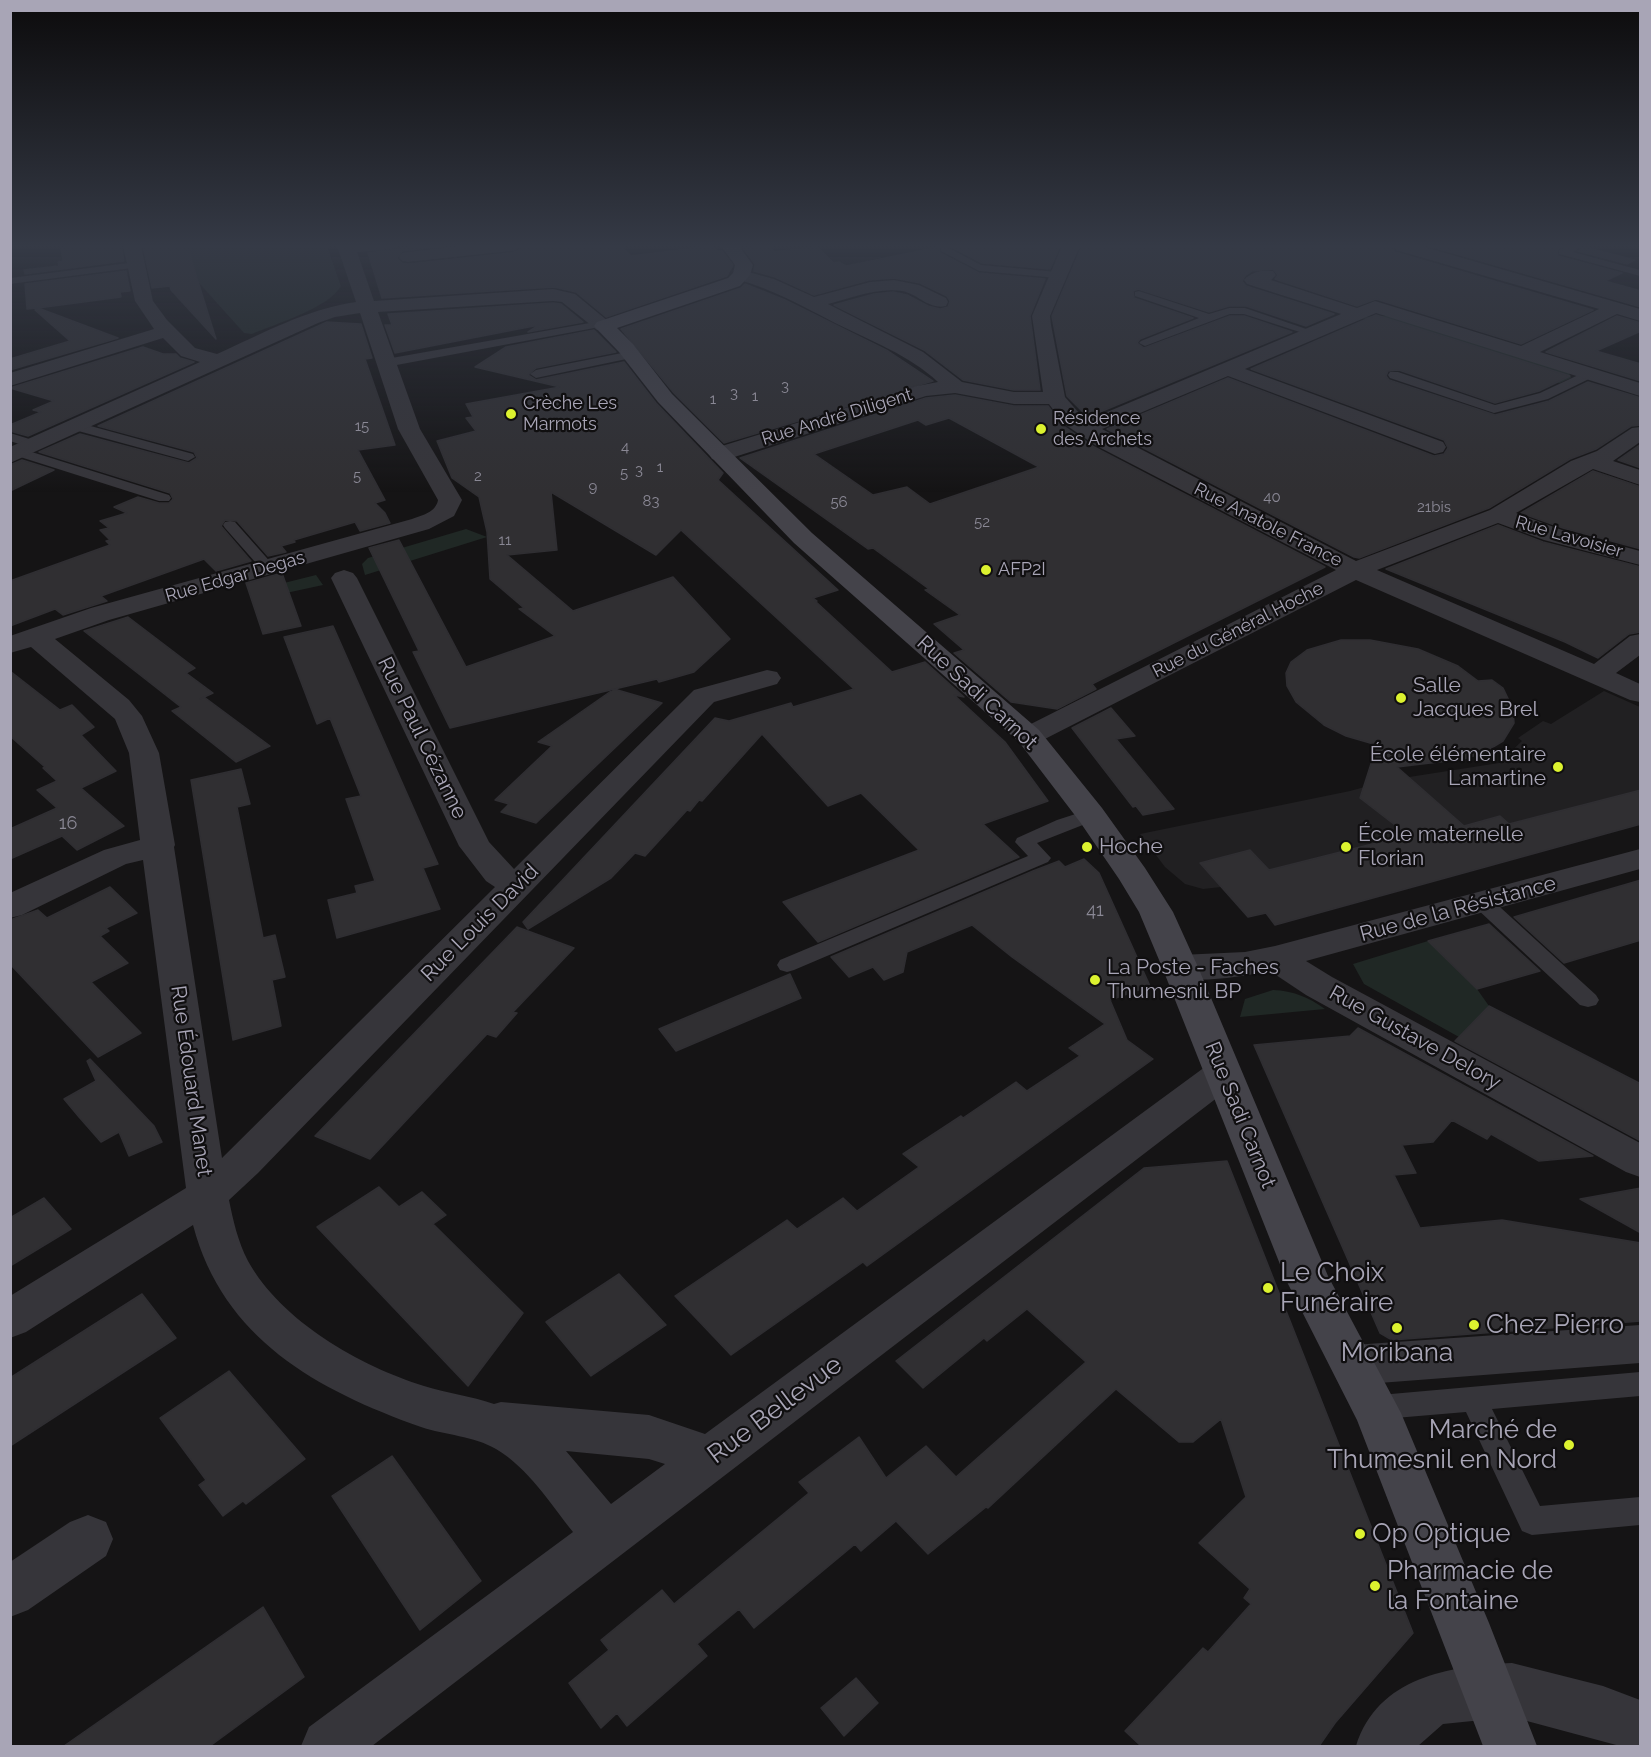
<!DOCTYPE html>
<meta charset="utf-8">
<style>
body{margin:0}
#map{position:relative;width:1651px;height:1757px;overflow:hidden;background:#151415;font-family:Raleway,sans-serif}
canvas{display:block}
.frame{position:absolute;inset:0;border:12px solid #a8a5b6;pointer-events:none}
</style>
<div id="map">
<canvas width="1651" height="1757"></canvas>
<div class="frame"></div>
</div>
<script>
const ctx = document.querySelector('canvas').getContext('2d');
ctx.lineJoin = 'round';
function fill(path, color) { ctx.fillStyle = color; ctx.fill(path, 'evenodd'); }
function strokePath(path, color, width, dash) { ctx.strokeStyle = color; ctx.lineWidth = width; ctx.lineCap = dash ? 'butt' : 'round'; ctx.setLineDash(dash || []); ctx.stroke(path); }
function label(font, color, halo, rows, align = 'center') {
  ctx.font = font + ' Raleway,sans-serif'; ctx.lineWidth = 4.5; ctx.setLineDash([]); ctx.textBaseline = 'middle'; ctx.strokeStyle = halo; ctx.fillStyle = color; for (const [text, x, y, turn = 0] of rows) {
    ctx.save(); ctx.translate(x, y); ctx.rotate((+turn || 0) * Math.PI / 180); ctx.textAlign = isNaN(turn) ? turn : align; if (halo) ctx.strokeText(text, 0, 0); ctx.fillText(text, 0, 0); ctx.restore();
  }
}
const built = new Path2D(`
 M 1604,691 L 1640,707 L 1640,824 L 1275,925 L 1266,913 L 1248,917 L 1221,887 L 1203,889 L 1185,884 L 1165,867 L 1140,834 L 1350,791 L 1390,780 L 1499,763 L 1522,741 L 1518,738 L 1543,721 L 1551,724 Z`);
const green = new Path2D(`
 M 187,246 L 327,246 L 341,286 C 329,308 275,324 252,334 L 244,333 L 199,283 Z
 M 1373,316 L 1389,316 L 1569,373 L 1571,378 L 1560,383 L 1549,382 L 1362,318 Z
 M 466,529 L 487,537 L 365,575 L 362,564 L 368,558 Z
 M 316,575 L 323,585 L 286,593 L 272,586 Z
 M 1428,941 L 1477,989 L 1489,1006 L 1459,1037 L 1364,984 L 1353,964 Z
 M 1273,990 C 1294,991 1308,997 1325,1009 L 1240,1017 L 1245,999 Z`);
const building = new Path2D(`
 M 78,246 L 121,246 L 124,261 L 25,274 L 24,270 L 59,266 L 58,262 L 63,261 L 61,248 Z
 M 143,246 L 187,246 L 216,339 L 171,290 L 170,286 L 152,288 Z
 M 422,246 L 442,246 L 402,251 L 397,258 L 402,263 L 408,264 L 510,253 L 518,251 L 521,246 L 621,246 L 631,256 L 712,246 L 717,251 L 722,251 L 733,265 L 727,276 L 606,317 L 576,292 L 554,287 L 382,298 L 368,253 Z
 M 769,246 L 774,252 L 817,247 L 834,263 L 839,262 L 846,266 L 939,247 L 940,253 L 979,273 L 1045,279 L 1030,316 L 1040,390 L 1014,390 L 963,380 L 924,350 L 834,305 L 874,294 L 893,292 L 907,295 L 928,306 L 940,309 L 948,307 L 950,301 L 947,296 L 920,283 L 894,278 L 869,280 L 814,295 L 775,277 L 754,271 L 755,264 L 743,248 Z
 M 950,246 L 1060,246 L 1050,269 L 982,263 Z
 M 1082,246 L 1391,246 L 1395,252 L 1593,310 L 1521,344 L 1376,299 L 1357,306 L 1275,279 L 1278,275 L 1273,269 L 1252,271 L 1245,276 L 1242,281 L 1246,286 L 1334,314 L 1306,326 L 1246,306 L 1229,306 L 1209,312 L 1138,289 L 1133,291 L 1134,298 L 1193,318 L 1140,339 L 1137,343 L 1144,348 L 1230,316 L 1244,316 L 1292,332 L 1088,417 L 1067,396 L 1052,316 Z
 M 1429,246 L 1563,246 L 1557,250 L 1558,256 L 1622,273 L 1605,281 L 1641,291 L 1641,307 Z
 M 1584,247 L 1635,260 L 1627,264 L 1578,251 Z
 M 126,271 L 130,291 L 120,292 L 121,297 L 38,308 L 118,338 L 10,370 L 10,359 L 70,341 L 35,310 L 37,308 L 27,309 L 25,284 Z
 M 745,284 L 785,300 L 888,351 L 933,381 L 724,443 L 674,393 L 621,329 L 741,288 Z
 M 553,303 L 561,304 L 583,322 L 528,332 L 539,325 L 395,353 L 385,325 L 392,325 L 388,314 Z
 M 1376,315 L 1570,376 L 1539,391 L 1495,403 L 1399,370 L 1388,371 L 1386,376 L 1389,380 L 1495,415 L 1549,401 L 1588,382 L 1641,398 L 1641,425 L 1631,426 L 1596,449 L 1570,459 L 1489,508 L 1359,558 L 1354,557 L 1107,429 L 1228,378 L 1434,456 L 1444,454 L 1448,448 L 1444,440 L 1251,369 Z
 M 1617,316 L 1641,323 L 1641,331 L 1596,351 L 1641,364 L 1641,381 L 1546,352 Z
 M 327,322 L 361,324 L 372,358 L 365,359 L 395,445 L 358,450 L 385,500 L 375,503 L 385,513 L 390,523 L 360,531 L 355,522 L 294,540 L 295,542 L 281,546 L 286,552 L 268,556 L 237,521 L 225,520 L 221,526 L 251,561 L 216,571 L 204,559 L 101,596 L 107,601 L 63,615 L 55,609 L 10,626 L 10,581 L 110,545 L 106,541 L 110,540 L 100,530 L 109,528 L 100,521 L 127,513 L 114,507 L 138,497 L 159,503 L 169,503 L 173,499 L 170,493 L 39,452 L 80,434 L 189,463 L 197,458 L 194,452 L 98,426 Z
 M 594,330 L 616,352 L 536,368 L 528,375 L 536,380 L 624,362 L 656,403 L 723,473 L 718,480 L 838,590 L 813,598 L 817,601 L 815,601 L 892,672 L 925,662 L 964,697 L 954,695 L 1005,742 L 1048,801 L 983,824 L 1019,857 L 818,942 L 783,902 L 919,850 L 861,793 L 828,806 L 762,734 L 702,801 L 699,800 L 690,811 L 687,810 L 645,856 L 635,853 L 611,878 L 528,929 L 523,922 L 715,718 L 729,721 L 791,703 L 793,707 L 854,689 L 681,530 L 656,555 L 551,492 L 557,550 L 507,555 L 573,611 L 673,577 L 730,639 L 694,672 L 659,682 L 657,679 L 450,728 L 413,652 L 419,651 L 369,548 L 399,540 L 466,667 L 555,636 L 519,609 L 524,608 L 490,579 L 487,532 L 479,497 L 452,478 L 437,441 L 476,431 L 466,418 L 473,417 L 466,404 L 560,387 L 475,367 L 506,347 Z
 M 143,347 L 163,354 L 176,354 L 180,358 L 194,362 L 28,436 L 10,431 L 10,425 L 41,412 L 33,410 L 54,401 L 10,388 Z
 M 955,395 L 1014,406 L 1048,406 L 1062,425 L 1094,447 L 1325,567 L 1092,684 L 1096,689 L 1057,709 L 1011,702 L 954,653 L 964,650 L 934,624 L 960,615 L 925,590 L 929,589 L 873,548 L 868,549 L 740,458 L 926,398 ZM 949,418 L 1039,467 L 930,504 L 907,487 L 873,495 L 814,454 L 918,420 L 926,425 Z
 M 1641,444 L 1641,468 L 1618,460 Z
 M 22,460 L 54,470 L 10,491 L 10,465 Z
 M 1593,471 L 1641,487 L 1641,549 L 1563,528 L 1521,513 Z
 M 1498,525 L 1543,542 L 1641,567 L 1641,632 L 1629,634 L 1598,658 L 1565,642 L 1386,569 Z
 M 282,573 L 301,626 L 263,634 L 246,583 Z
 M 128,617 L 195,668 L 186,673 L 213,693 L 200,699 L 204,697 L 270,746 L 236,762 L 172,711 L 181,707 L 84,631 Z
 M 333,626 L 438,864 L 423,868 L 440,909 L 337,938 L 328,900 L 357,893 L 355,886 L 375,881 L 346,799 L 361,796 L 330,718 L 317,724 L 284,637 Z
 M 1341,640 L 1370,640 L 1418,649 L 1458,666 L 1478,681 L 1492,680 L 1503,688 L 1513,709 L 1514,723 L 1503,741 L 1483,753 L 1464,759 L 1397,767 L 1464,826 L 1500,816 L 1509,824 L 1641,790 L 1641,824 L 1275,925 L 1266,913 L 1248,917 L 1200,863 L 1250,850 L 1269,870 L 1408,835 L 1360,798 L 1377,745 L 1346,736 L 1324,725 L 1296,702 L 1287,686 L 1286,673 L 1291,662 L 1307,650 Z
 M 10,671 L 60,710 L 72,705 L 94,727 L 81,735 L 116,771 L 81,788 L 124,826 L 77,850 L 62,836 L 10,859 L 10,829 L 57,808 L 37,790 L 57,781 L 43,768 L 45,767 L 10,736 Z
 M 614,689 L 662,703 L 536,823 L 501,812 L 509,804 L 495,800 L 552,746 L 538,742 Z
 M 1111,708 L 1135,736 L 1116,739 L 1174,809 L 1143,815 L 1136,806 L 1133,807 L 1072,728 Z
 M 241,769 L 250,804 L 237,807 L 263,938 L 275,935 L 285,977 L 272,980 L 281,1026 L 233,1040 L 191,780 Z
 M 1084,859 L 1099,873 L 1150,986 L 1110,1000 L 1127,1040 L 1153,1059 L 867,1266 L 863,1262 L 731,1355 L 675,1296 L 787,1220 L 797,1229 L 843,1198 L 857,1211 L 919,1167 L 903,1154 L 961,1116 L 963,1118 L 1016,1082 L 1027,1091 L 1080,1056 L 1069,1048 L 1105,1024 L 1012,957 L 972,925 L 907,952 L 903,972 L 884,980 L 873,967 L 849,977 L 831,957 L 1033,871 L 1059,861 L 1065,867 Z
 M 1641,880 L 1641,940 L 1564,963 L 1514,917 Z
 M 110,887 L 137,913 L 106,928 L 109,931 L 100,936 L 128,963 L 91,982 L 141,1033 L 98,1057 L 10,964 L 10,920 L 38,910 L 47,918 Z
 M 1489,924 L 1540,971 L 1477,989 L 1428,941 Z
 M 517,927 L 574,948 L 513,1012 L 517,1013 L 496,1037 L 487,1034 L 370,1159 L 315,1136 Z
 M 790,974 L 801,998 L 676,1051 L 659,1029 Z
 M 1489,1006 L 1641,1084 L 1641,1141 L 1455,1041 Z
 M 1358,1028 L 1593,1156 L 1539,1161 L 1491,1134 L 1487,1139 L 1452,1120 L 1433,1142 L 1402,1145 L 1416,1173 L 1394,1175 L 1420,1228 L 1502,1220 L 1641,1243 L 1641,1321 L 1392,1340 L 1380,1333 L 1254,1045 L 1350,1036 Z
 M 90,1059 L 154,1126 L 162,1142 L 129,1156 L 119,1132 L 101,1142 L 79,1117 L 64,1099 L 96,1081 L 87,1061 Z
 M 1227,1161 L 1413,1633 L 1335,1723 L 1319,1746 L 1141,1746 L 1125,1731 L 1203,1648 L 1208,1652 L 1251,1604 L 1244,1598 L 1250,1589 L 1199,1543 L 1246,1497 L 1221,1419 L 1193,1442 L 1179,1442 L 1116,1389 L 988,1508 L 986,1507 L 928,1554 L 896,1521 L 861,1551 L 855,1544 L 754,1628 L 739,1609 L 697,1644 L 707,1656 L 627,1726 L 617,1713 L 601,1728 L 569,1683 L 609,1650 L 601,1640 L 662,1590 L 674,1604 L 809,1493 L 799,1482 L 859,1437 L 886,1478 L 926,1446 L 956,1477 L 1086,1362 L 1027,1309 L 987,1341 L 984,1338 L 923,1388 L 896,1361 L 1144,1168 Z
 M 379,1187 L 399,1207 L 422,1192 L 446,1215 L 433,1224 L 523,1313 L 468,1386 L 317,1227 Z
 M 1641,1188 L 1641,1233 L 1580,1199 Z
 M 44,1198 L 71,1229 L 10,1266 L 10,1218 Z
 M 619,1274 L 666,1325 L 591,1376 L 546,1322 Z
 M 142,1294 L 176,1338 L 10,1446 L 10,1378 Z
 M 229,1371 L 305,1459 L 246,1504 L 243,1501 L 223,1516 L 199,1485 L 206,1480 L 160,1418 Z
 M 392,1456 L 481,1581 L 420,1630 L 332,1496 Z
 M 263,1607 L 304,1677 L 210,1746 L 64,1746 Z
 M 856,1678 L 878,1703 L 844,1736 L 821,1708 Z`);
const lane = new Path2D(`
 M 359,246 L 397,246 L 392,249 L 348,253 L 343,250 Z
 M 945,246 L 981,265 L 1058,272 L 1063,275 L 1058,278 L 979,271 L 941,251 L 941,247 Z
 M 1568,246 L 1582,246 L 1573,252 L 1640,270 L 1640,276 L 1559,254 L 1559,250 Z
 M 136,262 L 140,263 L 140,267 L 10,284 L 10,278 Z
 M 1139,291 L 1209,314 L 1229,308 L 1245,308 L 1318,333 L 1312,336 L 1244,314 L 1230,314 L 1145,346 L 1139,343 L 1141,341 L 1199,318 L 1135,296 L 1135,292 Z
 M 601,321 L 607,324 L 605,326 L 386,367 L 380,363 L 386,359 Z
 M 632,351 L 636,353 L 636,357 L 536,378 L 530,374 L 536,370 Z
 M 1589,370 L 1595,374 L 1593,377 L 1548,399 L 1494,413 L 1390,378 L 1388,375 L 1390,372 L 1398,372 L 1495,405 L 1540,393 Z
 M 76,422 L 193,454 L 195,457 L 188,461 L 71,429 L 70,426 Z
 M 10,433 L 39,442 L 41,445 L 34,449 L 10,441 Z
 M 19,448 L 169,495 L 171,498 L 169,501 L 159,501 L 14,455 L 12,452 Z
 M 230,521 L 235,522 L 273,565 L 275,568 L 273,571 L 263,571 L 225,528 L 223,525 L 225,522 Z
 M 1091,809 L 1098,811 L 1100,815 L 1098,819 L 1037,843 L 1051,858 L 1048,862 L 794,970 L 787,972 L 780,970 L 777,965 L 780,960 L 1028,856 L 1015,842 L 1017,838 L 1057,820 Z
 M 1482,896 L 1489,897 L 1596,995 L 1599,1000 L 1596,1005 L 1588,1007 L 1580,1005 L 1475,907 L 1472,902 L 1475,897 Z
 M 1640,1372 L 1640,1396 L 1492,1409 L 1540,1506 L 1640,1497 L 1640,1525 L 1532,1535 L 1522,1531 L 1466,1412 L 1395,1418 L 1378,1425 L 1368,1422 L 1364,1413 L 1368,1404 L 1391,1394 Z`);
const street = new Path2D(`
 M 123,246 L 141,246 L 153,301 L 167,320 L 195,348 L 217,354 C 262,334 306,309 356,302 L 337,246 L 355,246 L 374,301 L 553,289 L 575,294 L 614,326 L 611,330 L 597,330 L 562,302 L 553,301 L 378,312 L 420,429 L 462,500 L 454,516 L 429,529 L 109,620 L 55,639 L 129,700 L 142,716 L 159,753 L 175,845 L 174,847 L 222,1158 L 495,887 L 486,881 L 459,846 L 331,578 L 335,573 L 344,570 L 353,573 L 357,578 L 489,842 L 514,869 L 694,690 L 767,670 L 777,672 L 781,678 L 777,684 L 714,702 L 258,1173 L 229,1200 C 233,1220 238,1242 248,1261 C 281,1321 360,1366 424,1386 C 447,1393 471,1396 494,1404 L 501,1402 L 649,1415 L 705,1434 L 1209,1064 L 1222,1060 L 1235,1064 L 1241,1074 L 1235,1084 L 372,1746 L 301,1746 L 309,1727 L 573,1532 C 550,1503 528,1468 496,1449 C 474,1436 445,1435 421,1427 C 317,1390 223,1339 193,1225 L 26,1332 L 10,1338 L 10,1296 L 186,1188 L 143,860 L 126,864 L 22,915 L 10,918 L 10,893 L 104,850 L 140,840 L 129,753 L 115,719 L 31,647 L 10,653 L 10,636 L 91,608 L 412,519 C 423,515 436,512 438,500 L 398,429 L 360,313 L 335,317 L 318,323 L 10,463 L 10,447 L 200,362 L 181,356 L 163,338 L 10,386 L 10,373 L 154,329 L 135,301 ZM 566,1451 L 649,1459 L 665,1464 L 611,1504 Z
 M 462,246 L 519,246 L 516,250 L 510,251 L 408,262 L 402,261 L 399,257 L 402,253 L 408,252 Z
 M 1062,246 L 1080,246 L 1050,316 L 1051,325 L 1065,397 L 1079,413 L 1088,420 L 1341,314 L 1247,284 L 1244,280 C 1250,272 1264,269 1273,271 L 1276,275 L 1271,280 L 1357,308 L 1375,301 L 1521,346 L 1599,309 L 1396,250 L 1393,246 L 1421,246 L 1640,309 L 1640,321 L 1617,314 L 1540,352 L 1640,383 L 1640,396 L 1376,313 L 1245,369 L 1443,442 L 1446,447 L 1443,452 L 1435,454 L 1228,376 L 1102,429 L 1356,561 L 1490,510 L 1571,461 L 1597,451 L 1632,428 L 1640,427 L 1640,442 L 1613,461 L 1640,470 L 1640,485 L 1593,469 L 1516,513 L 1562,530 L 1640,551 L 1640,565 L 1544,540 L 1498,523 L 1377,570 L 1594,664 L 1630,636 L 1640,634 L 1640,655 L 1616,673 L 1640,684 L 1640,702 L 1630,700 L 1356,580 L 1039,742 L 1029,745 L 1019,742 L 1014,736 L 1019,730 L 1336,570 L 1095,445 L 1063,423 L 1049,404 L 1014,404 L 955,393 L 926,396 L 728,459 L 720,461 L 712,459 L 709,454 L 712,449 L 917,386 L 938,382 C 909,355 871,341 835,323 C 802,306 771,288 735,279 L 732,275 L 735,271 L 741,270 L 774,279 L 814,297 L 870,282 L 894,280 L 919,285 L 946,298 L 948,302 L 946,306 C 929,310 918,294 902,291 C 878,287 851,298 828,304 L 923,352 L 962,382 L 1014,392 L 1043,392 L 1032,316 Z
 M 1640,849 L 1640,869 L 1306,961 L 1332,977 L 1640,1143 L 1640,1177 L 1626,1172 L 1306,995 L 1270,971 C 1240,977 1197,984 1168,976 L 1162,967 L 1168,958 L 1180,955 L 1245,952 L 1275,946 Z
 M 1640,1325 L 1640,1363 L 1353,1385 L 1337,1379 L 1330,1365 L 1337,1351 L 1353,1345 Z
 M 88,1515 L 106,1522 L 113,1539 L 106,1556 L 28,1610 L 10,1617 L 10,1562 L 70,1522 Z
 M 1512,1663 L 1603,1686 L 1640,1700 L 1640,1746 L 1620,1746 L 1512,1717 L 1443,1724 L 1418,1746 L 1356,1746 C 1378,1677 1449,1666 1512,1663 Z`);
const secondary = new Path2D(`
 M 721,246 L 739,246 L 753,265 L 750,275 L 740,286 L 617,328 L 633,344 L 672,394 L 812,533 L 1039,730 L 1102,808 L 1145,868 L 1173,912 L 1198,967 L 1328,1276 L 1401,1413 L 1489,1623 L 1537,1746 L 1483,1746 L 1357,1420 L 1287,1282 L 1162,967 L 1139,912 L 1119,879 L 1080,822 L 1019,742 L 794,543 L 658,402 L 619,352 L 594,326 L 597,322 L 728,278 L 733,273 L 735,265 Z`);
const markers = [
 [511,414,6,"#dcf22f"],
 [1041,429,6,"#dcf22f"],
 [986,570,6,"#dcf22f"],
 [1401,698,6,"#dcf22f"],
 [1558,767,6,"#dcf22f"],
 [1087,847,6,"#dcf22f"],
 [1346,847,6,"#dcf22f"],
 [1095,980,6,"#dcf22f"],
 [1268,1288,6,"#dcf22f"],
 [1474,1325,6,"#dcf22f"],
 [1397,1328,6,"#dcf22f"],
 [1569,1445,6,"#dcf22f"],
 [1360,1534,6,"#dcf22f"],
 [1375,1586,6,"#dcf22f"]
];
const farNumbernames = [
 ["3",785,386],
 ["3",734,393],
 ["1",755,396],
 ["1",713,399],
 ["15",362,426],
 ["4",625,447],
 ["1",660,467],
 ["3",639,470],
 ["5",624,473],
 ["5",357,476],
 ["2",478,476],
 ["9",593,487],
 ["40",1272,497],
 ["83",651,501],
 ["56",839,502],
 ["21bis",1434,507],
 ["52",982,522],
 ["11",505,540]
];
const farPoinames = [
 ["Crèche Les",523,404],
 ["Marmots",523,425],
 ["Résidence",1053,419],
 ["des Archets",1053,440],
 ["AFP2I",998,570]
];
const farStreetnames = [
 ["Rue André Diligent",837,417,-17],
 ["Rue Anatole France",1268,525,27],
 ["Rue Lavoisier",1569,537,16],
 ["Rue Edgar Degas",235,577,-16],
 ["Rue du Général Hoche",1238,630,-27]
];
const numberNames = [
 ["16",68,824],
 ["41",1095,911]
];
const poiNames = [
 ["Salle",1413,686],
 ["Jacques Brel",1413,710],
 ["École élémentaire",1546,755,"right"],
 ["Lamartine",1546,779,"right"],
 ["École maternelle",1358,835],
 ["Florian",1358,859],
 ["Hoche",1099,847],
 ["La Poste - Faches",1107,968],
 ["Thumesnil BP",1107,992]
];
const streetNames = [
 ["Rue Sadi Carnot",977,693,43],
 ["Rue Paul Cézanne",422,738,64],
 ["Rue de la Résistance",1458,909,-15],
 ["Rue Louis David",480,923,-45],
 ["Rue Gustave Delory",1415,1038,29],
 ["Rue Édouard Manet",191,1081,82],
 ["Rue Sadi Carnot",1240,1115,68]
];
const nearPoinames = [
 ["Le Choix",1280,1273],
 ["Funéraire",1280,1303],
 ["Chez Pierro",1486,1325],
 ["Moribana",1397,1353,"center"],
 ["Marché de",1557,1430,"right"],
 ["Thumesnil en Nord",1557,1460,"right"],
 ["Op Optique",1372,1534],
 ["Pharmacie de",1387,1571],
 ["la Fontaine",1387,1601]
];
const nearStreetnames = [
 ["Rue Bellevue",775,1410,-37]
];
fill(built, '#212022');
fill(green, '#202825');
fill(building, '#302f32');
strokePath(building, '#2f2e32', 1.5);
fill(lane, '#36353a');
fill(street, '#36353a');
fill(secondary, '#44434a');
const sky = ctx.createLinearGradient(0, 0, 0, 492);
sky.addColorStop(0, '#0c0b0c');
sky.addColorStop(0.5, '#353a46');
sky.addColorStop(1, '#353a4600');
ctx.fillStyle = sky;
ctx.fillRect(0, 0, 1651, 492);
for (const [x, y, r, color] of markers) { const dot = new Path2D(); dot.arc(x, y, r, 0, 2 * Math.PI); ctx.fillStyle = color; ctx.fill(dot); strokePath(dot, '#100f10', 2); }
label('15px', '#8a8895', null, farNumbernames);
label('18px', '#a8a5b6', '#100f10', farPoinames, 'left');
label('18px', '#a8a5b6', '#100f10', farStreetnames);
label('18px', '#8a8895', null, numberNames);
label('21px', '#a8a5b6', '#100f10', poiNames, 'left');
label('21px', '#a8a5b6', '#100f10', streetNames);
label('26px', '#a8a5b6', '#100f10', nearPoinames, 'left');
label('26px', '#a8a5b6', '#100f10', nearStreetnames);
</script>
